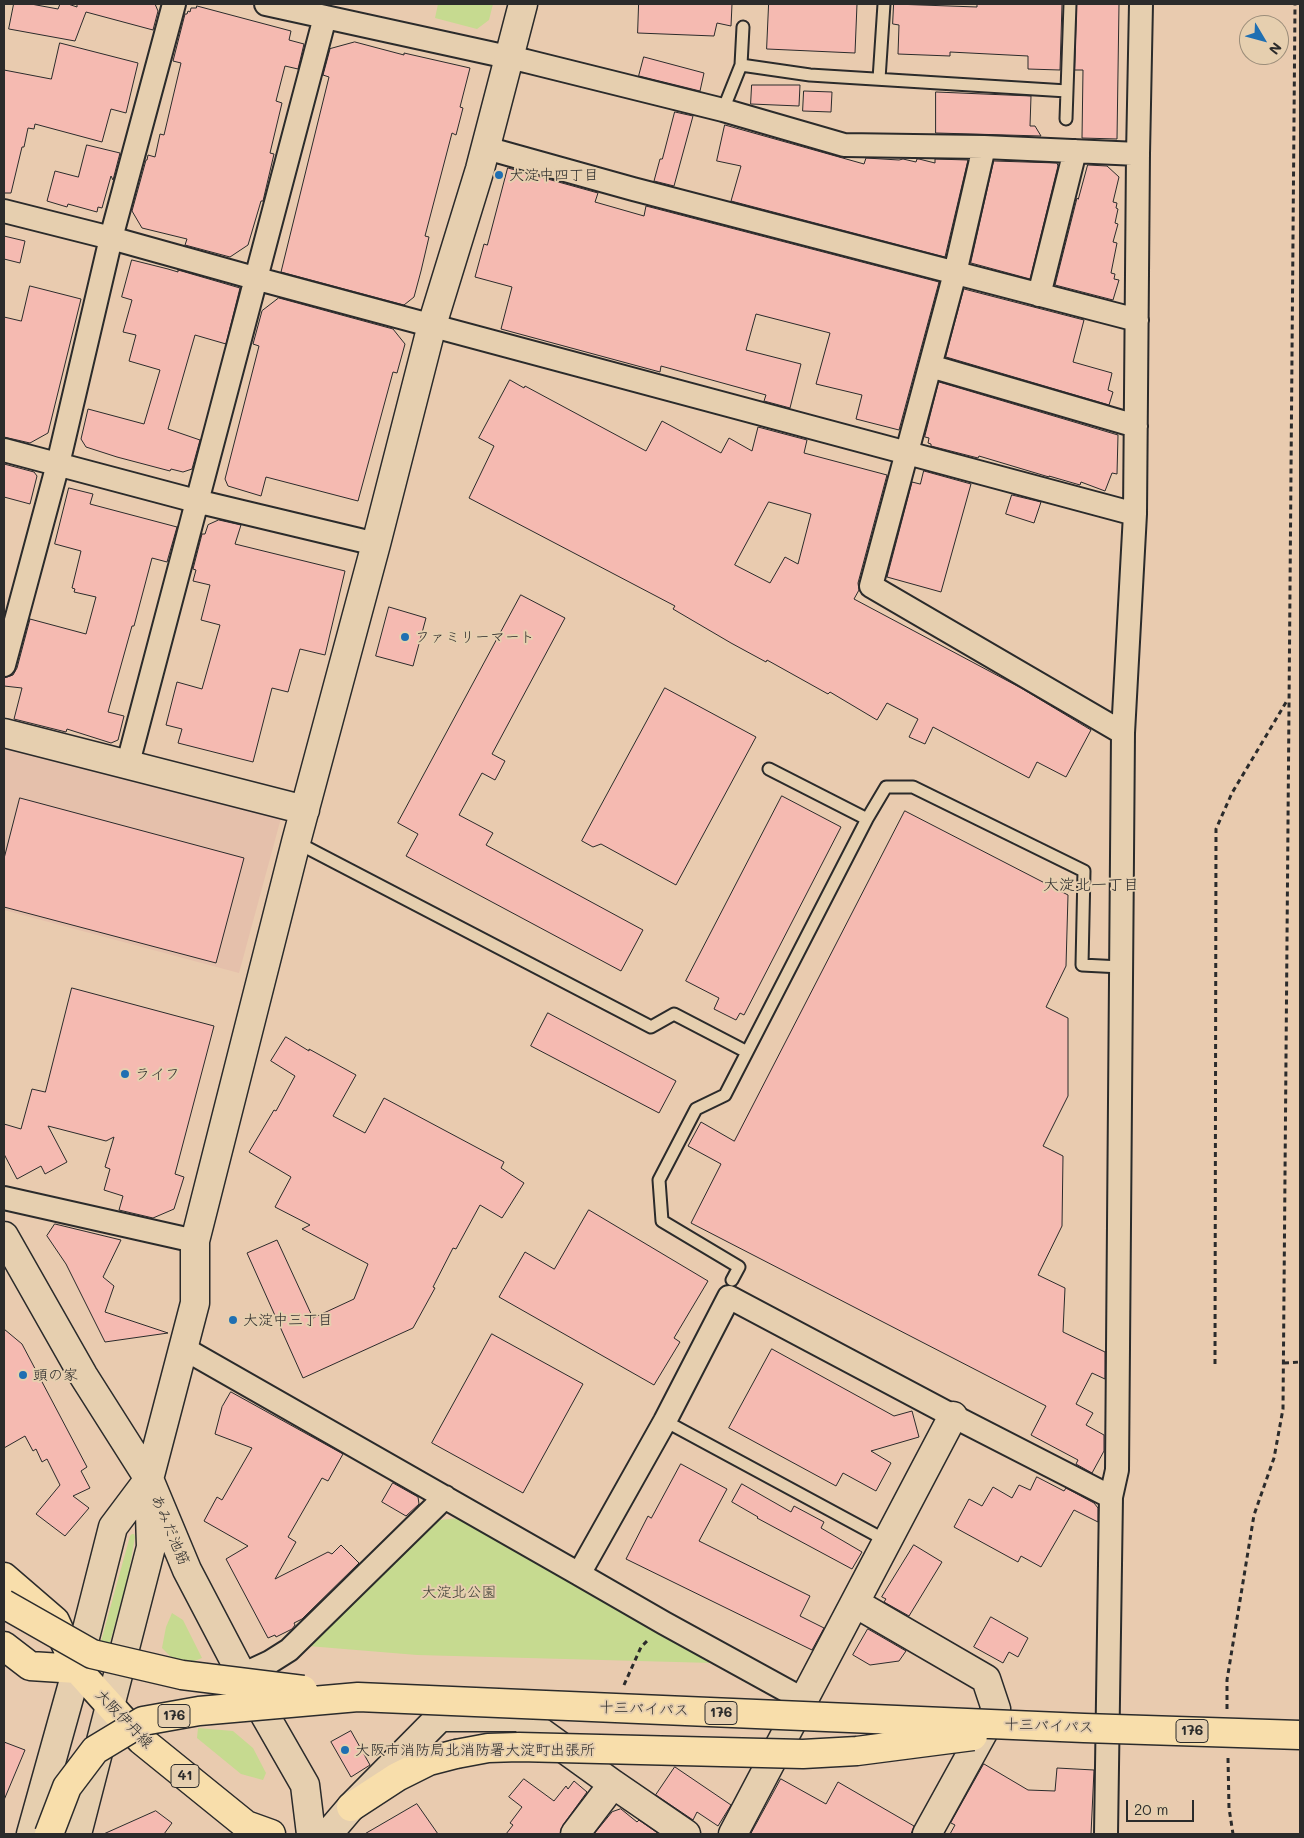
<!DOCTYPE html>
<meta charset="utf-8">
<style>
body{margin:0}
#map{position:relative;width:1304px;height:1838px;overflow:hidden;background:#e9cbaf;font-family:Mali,sans-serif}
canvas{display:block}
.frame{position:absolute;inset:0;border:5px solid #2b2b2b;pointer-events:none}
.north{position:absolute;left:1239px;top:15px;width:50px;height:50px;box-sizing:border-box;background:#e6cfaf;border:1px solid #9b8d7a;border-radius:50%;rotate:127deg;font-size:14px;font-weight:700;line-height:20px;text-align:center;color:#2b2b2b}
.north::after{content:'';display:block;margin:auto;width:18px;height:22px;background:#1f6fb2;clip-path:polygon(50% 0,100% 100%,50% 72%,0 100%)}
.scale{position:absolute;left:1126px;top:1800px;width:68px;height:22px;box-sizing:border-box;border:2px solid #2b2b2b;border-top:0;padding-left:6px;font-size:15px;line-height:18px;white-space:nowrap;color:#2b2b2b;-webkit-text-stroke:4px #e6cfaf;paint-order:stroke}
</style>
<div id="map">
<canvas width="1304" height="1838"></canvas>
<div class="frame"></div>
<div class="north">N</div>
<div class="scale">20 m</div>
</div>
<script>
const ctx = document.querySelector('canvas').getContext('2d');
ctx.lineJoin = 'round';
function fill(path, color) { ctx.fillStyle = color; ctx.fill(path, 'evenodd'); }
function strokePath(path, color, width, dash) { ctx.strokeStyle = color; ctx.lineWidth = width; ctx.lineCap = dash ? 'butt' : 'round'; ctx.setLineDash(dash || []); ctx.stroke(path); }
function label(font, color, halo, rows, align = 'center') {
  ctx.font = font + ' Mali,"Klee One",sans-serif'; ctx.lineWidth = 4; ctx.setLineDash([]); ctx.textBaseline = 'middle'; ctx.strokeStyle = halo; ctx.fillStyle = color; for (const [text, x, y, turn = 0] of rows) {
    ctx.save(); ctx.translate(x, y); ctx.rotate((+turn || 0) * Math.PI / 180); ctx.textAlign = isNaN(turn) ? turn : align; if (halo) ctx.strokeText(text, 0, 0); ctx.fillText(text, 0, 0); ctx.restore();
  }
}
const built = new Path2D(`
 M 7,745 L 281,818 L 239,973 L 4,910 L 4,755 Z`);
const green = new Path2D(`
 M 438,4 L 493,4 L 489,20 L 477,29 L 435,18 Z
 M 458,1518 L 713,1663 L 417,1655 L 308,1646 L 440,1520 Z
 M 132,1534 L 134,1534 L 135,1537 L 128,1577 L 109,1646 L 100,1645 L 130,1536 Z
 M 172,1613 L 183,1620 L 202,1658 L 187,1664 L 170,1656 L 162,1648 L 166,1627 Z
 M 198,1728 L 233,1731 L 253,1748 L 266,1773 L 263,1780 L 241,1774 L 197,1738 Z`);
const building = new Path2D(`
 M 14,4 L 31,4 L 58,9 L 60,4 L 68,4 L 77,7 L 77,4 L 155,4 L 158,11 L 153,30 L 86,12 L 75,41 L 9,29 Z
 M 639,4 L 732,4 L 731,26 L 717,23 L 714,36 L 638,33 Z
 M 769,4 L 857,4 L 855,53 L 767,49 Z
 M 894,4 L 977,7 L 977,4 L 1062,4 L 1060,70 L 1028,69 L 1028,56 L 950,52 L 950,56 L 898,54 L 899,25 L 893,24 Z
 M 1077,4 L 1119,4 L 1117,139 L 1082,138 L 1083,70 L 1075,70 Z
 M 197,6 L 291,31 L 289,40 L 304,44 L 298,69 L 285,66 L 276,101 L 282,103 L 270,153 L 274,154 L 263,201 L 261,201 L 248,245 L 230,257 L 185,245 L 187,239 L 142,228 L 132,211 L 146,160 L 147,160 L 148,155 L 155,157 L 160,134 L 164,135 L 181,63 L 173,61 L 185,14 L 187,14 L 188,11 L 190,12 L 191,8 L 196,8 Z
 M 355,42 L 404,55 L 404,53 L 470,68 L 460,107 L 463,108 L 456,135 L 452,133 L 425,236 L 429,237 L 421,271 L 414,297 L 404,305 L 281,272 L 329,77 L 323,75 L 330,49 Z
 M 60,43 L 138,63 L 126,113 L 111,109 L 102,142 L 35,124 L 34,129 L 28,128 L 24,147 L 22,147 L 11,193 L 4,193 L 4,70 L 51,79 Z
 M 644,57 L 704,73 L 700,91 L 639,76 Z
 M 752,85 L 800,85 L 799,106 L 751,104 Z
 M 804,91 L 832,92 L 831,112 L 803,111 Z
 M 936,92 L 1031,96 L 1030,126 L 1035,126 L 1041,136 L 936,133 Z
 M 675,112 L 693,116 L 674,186 L 654,181 L 660,159 L 662,159 Z
 M 725,125 L 864,164 L 866,158 L 899,160 L 903,159 L 916,162 L 917,159 L 919,159 L 935,163 L 935,159 L 968,160 L 945,257 L 731,201 L 741,166 L 717,161 Z
 M 87,145 L 120,153 L 113,180 L 111,176 L 102,208 L 98,207 L 97,212 L 68,204 L 67,207 L 47,201 L 55,171 L 78,177 Z
 M 994,161 L 1057,163 L 1058,166 L 1030,279 L 971,263 Z
 M 1088,165 L 1107,166 L 1119,177 L 1113,202 L 1117,203 L 1116,208 L 1118,209 L 1115,223 L 1118,224 L 1113,242 L 1117,243 L 1111,273 L 1115,274 L 1114,279 L 1119,280 L 1113,300 L 1055,285 L 1077,198 L 1078,199 Z
 M 508,168 L 598,193 L 595,202 L 644,216 L 646,206 L 939,282 L 899,430 L 856,419 L 862,395 L 816,384 L 830,333 L 756,314 L 746,350 L 801,364 L 790,408 L 764,401 L 766,395 L 661,366 L 660,372 L 501,329 L 512,287 L 475,277 L 484,244 L 487,245 Z
 M 4,236 L 25,241 L 20,263 L 4,259 Z
 M 132,260 L 168,269 L 178,272 L 178,270 L 240,288 L 226,344 L 195,335 L 168,429 L 200,440 L 192,469 L 183,472 L 171,469 L 170,471 L 117,457 L 86,447 L 81,439 L 88,409 L 144,424 L 160,370 L 129,361 L 136,335 L 123,332 L 132,300 L 122,297 Z
 M 30,286 L 81,299 L 48,433 L 30,443 L 4,437 L 4,317 L 21,321 Z
 M 964,289 L 1084,320 L 1073,362 L 1112,373 L 1108,390 L 1113,392 L 1109,405 L 946,357 Z
 M 279,298 L 393,329 L 405,344 L 397,373 L 393,372 L 358,501 L 266,477 L 261,496 L 228,486 L 225,479 L 259,346 L 253,344 L 262,311 Z
 M 510,380 L 524,388 L 525,386 L 646,451 L 662,421 L 721,453 L 729,438 L 752,451 L 758,427 L 807,440 L 804,453 L 887,475 L 858,583 L 859,590 L 854,599 L 1021,688 L 1091,730 L 1066,777 L 1037,762 L 1029,778 L 933,727 L 925,744 L 909,737 L 918,719 L 887,703 L 877,720 L 830,692 L 828,694 L 767,660 L 766,662 L 731,643 L 673,609 L 675,606 L 469,498 L 494,446 L 479,438 ZM 769,502 L 811,514 L 798,564 L 785,557 L 770,583 L 735,565 Z
 M 939,382 L 1118,435 L 1117,474 L 1112,473 L 1105,491 L 1081,482 L 1080,485 L 1049,476 L 1049,477 L 979,456 L 978,458 L 931,446 L 931,444 L 928,443 L 929,438 L 925,437 Z
 M 4,464 L 34,472 L 37,476 L 30,504 L 4,497 Z
 M 924,471 L 971,484 L 941,592 L 887,577 L 912,482 L 920,484 Z
 M 69,488 L 93,494 L 90,504 L 177,527 L 167,562 L 152,558 L 134,626 L 132,626 L 108,712 L 124,716 L 118,740 L 111,743 L 67,729 L 66,732 L 14,719 L 22,688 L 4,686 L 4,678 L 13,675 L 17,668 L 30,619 L 86,634 L 96,597 L 74,592 L 75,589 L 72,588 L 81,551 L 55,544 Z
 M 1012,495 L 1041,502 L 1034,523 L 1006,514 Z
 M 219,520 L 241,525 L 235,544 L 345,571 L 325,655 L 300,649 L 288,692 L 272,688 L 253,762 L 178,743 L 182,729 L 166,725 L 177,682 L 202,689 L 220,625 L 201,620 L 210,585 L 193,581 L 196,570 L 193,569 L 202,534 L 205,534 L 208,525 Z
 M 521,595 L 565,618 L 492,754 L 505,761 L 495,780 L 482,773 L 459,815 L 493,833 L 486,845 L 643,930 L 621,971 L 406,856 L 418,834 L 398,823 Z
 M 389,607 L 426,618 L 413,666 L 376,656 Z
 M 665,688 L 756,737 L 676,885 L 601,844 L 593,847 L 582,841 Z
 M 782,796 L 841,827 L 744,1015 L 740,1013 L 736,1020 L 714,1009 L 719,998 L 686,981 Z
 M 20,798 L 244,858 L 216,963 L 4,907 L 4,859 Z
 M 905,811 L 1068,895 L 1066,966 L 1046,1007 L 1068,1018 L 1068,1096 L 1043,1146 L 1063,1156 L 1062,1226 L 1038,1275 L 1065,1288 L 1063,1332 L 1105,1352 L 1105,1379 L 1092,1373 L 1076,1404 L 1093,1413 L 1086,1425 L 1104,1435 L 1104,1451 L 1092,1473 L 1076,1464 L 1078,1460 L 1031,1435 L 1046,1406 L 691,1223 L 721,1164 L 688,1146 L 701,1122 L 734,1141 Z
 M 72,988 L 214,1026 L 175,1174 L 184,1177 L 174,1209 L 153,1218 L 119,1210 L 123,1196 L 104,1190 L 110,1169 L 105,1167 L 114,1137 L 106,1141 L 48,1126 L 67,1162 L 45,1174 L 41,1166 L 17,1179 L 4,1154 L 4,1124 L 21,1129 L 32,1089 L 45,1092 Z
 M 548,1013 L 676,1081 L 659,1113 L 531,1046 Z
 M 286,1037 L 309,1051 L 309,1049 L 356,1075 L 333,1116 L 365,1133 L 384,1098 L 504,1162 L 501,1168 L 524,1183 L 502,1218 L 480,1205 L 456,1249 L 453,1248 L 433,1287 L 435,1288 L 413,1328 L 303,1378 L 247,1253 L 277,1240 L 313,1318 L 354,1299 L 368,1264 L 302,1229 L 310,1225 L 275,1207 L 291,1177 L 249,1152 L 274,1110 L 276,1111 L 295,1076 L 271,1061 Z
 M 589,1210 L 708,1281 L 674,1338 L 680,1342 L 654,1385 L 499,1297 L 525,1252 L 554,1269 Z
 M 55,1224 L 121,1240 L 103,1277 L 114,1286 L 105,1312 L 168,1333 L 105,1342 L 66,1264 L 47,1236 Z
 M 4,1329 L 22,1344 L 87,1467 L 81,1471 L 90,1488 L 73,1496 L 89,1508 L 65,1536 L 36,1514 L 60,1485 L 47,1459 L 42,1462 L 36,1449 L 33,1451 L 25,1436 L 4,1448 Z
 M 492,1334 L 583,1384 L 523,1493 L 432,1443 Z
 M 772,1349 L 894,1416 L 912,1411 L 919,1437 L 871,1451 L 891,1463 L 876,1491 L 843,1473 L 836,1486 L 729,1428 Z
 M 231,1392 L 343,1454 L 328,1481 L 322,1478 L 288,1537 L 296,1542 L 275,1579 L 328,1552 L 332,1554 L 341,1545 L 359,1563 L 302,1619 L 294,1623 L 295,1625 L 292,1629 L 276,1637 L 275,1635 L 268,1638 L 226,1559 L 248,1546 L 204,1521 L 217,1497 L 222,1500 L 252,1448 L 215,1434 L 222,1407 Z
 M 681,1464 L 727,1489 L 699,1541 L 810,1596 L 800,1616 L 824,1628 L 812,1650 L 626,1559 L 648,1516 L 651,1518 Z
 M 1037,1477 L 1064,1491 L 1066,1488 L 1094,1503 L 1098,1508 L 1098,1522 L 1074,1510 L 1041,1567 L 1021,1556 L 1018,1562 L 954,1527 L 969,1499 L 982,1506 L 993,1487 L 1012,1498 L 1019,1485 L 1030,1490 Z
 M 393,1483 L 418,1497 L 419,1504 L 406,1516 L 382,1502 Z
 M 742,1484 L 791,1512 L 794,1506 L 824,1522 L 821,1528 L 862,1552 L 852,1569 L 757,1518 L 758,1517 L 732,1502 Z
 M 914,1545 L 942,1562 L 909,1616 L 884,1602 L 886,1599 L 882,1597 Z
 M 991,1617 L 1028,1638 L 1018,1657 L 1009,1652 L 1003,1663 L 974,1647 Z
 M 868,1629 L 906,1651 L 899,1661 L 870,1665 L 853,1655 Z
 M 351,1731 L 370,1765 L 351,1777 L 331,1742 Z
 M 4,1742 L 25,1750 L 4,1800 Z
 M 984,1764 L 1028,1790 L 1055,1791 L 1057,1768 L 1094,1770 L 1091,1834 L 950,1834 L 955,1825 L 951,1823 Z
 M 675,1767 L 731,1805 L 718,1826 L 697,1812 L 693,1820 L 656,1795 Z
 M 524,1779 L 554,1801 L 566,1786 L 568,1789 L 574,1781 L 587,1792 L 563,1825 L 560,1834 L 506,1834 L 513,1825 L 510,1823 L 522,1807 L 509,1797 Z
 M 781,1779 L 826,1804 L 838,1782 L 914,1826 L 911,1834 L 751,1834 Z
 M 417,1804 L 438,1834 L 365,1834 Z
 M 621,1809 L 637,1822 L 639,1820 L 659,1834 L 594,1834 L 612,1812 Z
 M 156,1811 L 172,1823 L 164,1834 L 104,1834 Z`);
const path = new Path2D(`
 M 1284,1363 L 1300,1362
 M 1215,1364 L 1216,829 L 1232,793 L 1288,699
 M 624,1685 L 641,1647 L 648,1640
 M 1227,1709 L 1227,1680 L 1254,1515 L 1274,1458 L 1283,1409 L 1295,4
 M 1228,1758 L 1229,1808 L 1233,1834`);
const lane = new Path2D(`
 M 741,65 L 810,75 L 1067,91
 M 879,79 L 884,4
 M 723,110 L 741,65 L 743,27
 M 1066,119 L 1070,4
 M 769,769 L 867,819
 M 296,842 L 651,1027 L 674,1014 L 747,1052
 M 732,1280 L 739,1267 L 662,1221 L 659,1180 L 696,1109 L 725,1095 L 867,819 L 886,787 L 913,787 L 1084,871 L 1082,965 L 1121,967
 M 665,1421 L 887,1541`);
const street = new Path2D(`
 M 266,4 L 526,61 L 723,110 L 844,145 L 984,147 L 1138,154
 M 984,147 L 955,273 L 871,586 L 1123,733
 M 486,148 L 633,189 L 1137,320
 M 4,211 L 111,238 L 258,279 L 1135,514
 M 1039,295 L 1075,151
 M 930,366 L 1136,426
 M 4,450 L 196,501 L 376,544
 M 4,665 L 58,464 L 111,238 L 174,4
 M 128,763 C 193,514 261,266 325,17
 M 4,1198 L 195,1241
 M 183,1348 L 579,1574 L 665,1421 L 729,1297 L 953,1416 L 1111,1497
 M 579,1574 L 664,1623 L 804,1700
 M 242,1675 L 270,1662 L 289,1650 L 445,1497
 M 1106,1834 L 1111,1497 L 1117,1470 L 1123,733 L 1135,514 L 1138,154 L 1141,4`);
const secondary = new Path2D(`
 M 4,733 L 305,810
 M 4,1236 L 83,1375 L 149,1479 L 187,1570 L 242,1675 L 305,1785 L 311,1834
 M 855,1603 L 986,1679 L 996,1709 L 927,1834
 M 31,1834 L 77,1669 L 113,1527 L 149,1479
 M 77,1834 L 151,1547 L 149,1479 L 195,1303 L 195,1241 L 296,842 L 376,544 L 432,325 L 480,169 L 523,4
 M 328,1834 L 351,1807 L 440,1717 L 520,1717 L 613,1784 L 686,1834
 M 575,1834 L 613,1784
 M 733,1834 L 953,1416`);
const primary = new Path2D(`
 M 4,1577 L 55,1621 L 77,1669 L 141,1740 L 246,1825 L 271,1834
 M 4,1646 L 30,1666 L 77,1669`);
const highway = new Path2D(`
 M 351,1807 L 397,1777 L 429,1761 L 456,1754`);
const highwayBridge = new Path2D(`
 M 4,1604 L 92,1654 L 182,1675 L 303,1690
 M 456,1754 L 488,1748 L 519,1747 L 803,1754 L 857,1751 L 973,1736
 M 49,1834 L 67,1787 L 95,1750 L 143,1721 L 199,1711 L 358,1697 L 1084,1728 L 1300,1735`);
const markers = [
 [499,175,5,"#1f6fb2"],
 [405,637,5,"#1f6fb2"],
 [125,1074,5,"#1f6fb2"],
 [233,1320,5,"#1f6fb2"],
 [23,1375,5,"#1f6fb2"],
 [345,1750,5,"#1f6fb2"]
];
const shields = [
 [721,1713,32],
 [174,1716,32],
 [1192,1731,32],
 [185,1776,28]
];
const shieldNames = [
 ["176",721,1713],
 ["176",174,1716],
 ["176",1192,1731],
 ["41",185,1776]
];
const poiNames = [
 ["大淀中四丁目",509,175],
 ["ファミリーマート",415,637],
 ["ライフ",135,1074],
 ["大淀中三丁目",243,1320],
 ["頭の家",33,1375],
 ["大阪市消防局北消防署大淀町出張所",355,1750]
];
const streetNames = [
 ["あみだ池筋",170,1530,67],
 ["十三バイパス",644,1709,2],
 ["大阪伊丹線",124,1719,46],
 ["十三バイパス",1049,1726,2]
];
const parkNames = [
 ["大淀北公園",459,1592]
];
const neighbourhoodNames = [
 ["大淀北一丁目",1091,885]
];
fill(built, '#e5c0ab');
fill(green, '#c6da90');
fill(building, '#f5bab1');
strokePath(building, '#2b2b2b', 1);
strokePath(lane, '#2b2b2b', 15);
strokePath(street, '#2b2b2b', 26);
strokePath(secondary, '#2b2b2b', 31);
strokePath(primary, '#2b2b2b', 31);
strokePath(highway, '#2b2b2b', 31);
strokePath(path, '#2b2b2b', 3, [5, 4]);
strokePath(lane, '#e6cfaf', 11);
strokePath(street, '#e6cfaf', 22);
strokePath(secondary, '#e6cfaf', 28);
strokePath(primary, '#f8deab', 28);
strokePath(highway, '#f8deab', 28);
strokePath(highwayBridge, '#2b2b2b', 31, []);
strokePath(highwayBridge, '#f8deab', 28);
for (const [x, y, r, color] of markers) { const dot = new Path2D(); dot.arc(x, y, r, 0, 2 * Math.PI); ctx.fillStyle = color; ctx.fill(dot); strokePath(dot, '#e6cfaf', 2); }
for (const [x, y, w] of shields) { const box = new Path2D(); box.roundRect(x - w / 2, y - 11.5, w, 23, 4); ctx.fillStyle = '#e6cfaf'; ctx.fill(box); strokePath(box, '#2b2b2b', 1); }
label('bold 14px', '#2b2b2b', null, shieldNames);
label('15px', '#2b2b2b', '#e6cfaf', poiNames, 'left');
label('15px', '#2b2b2b', '#e6cfaf', streetNames);
label('15px', '#3a3c35', '#e6cfaf', parkNames);
label('16px', '#2b2b2b', '#e6cfaf', neighbourhoodNames);
</script>
